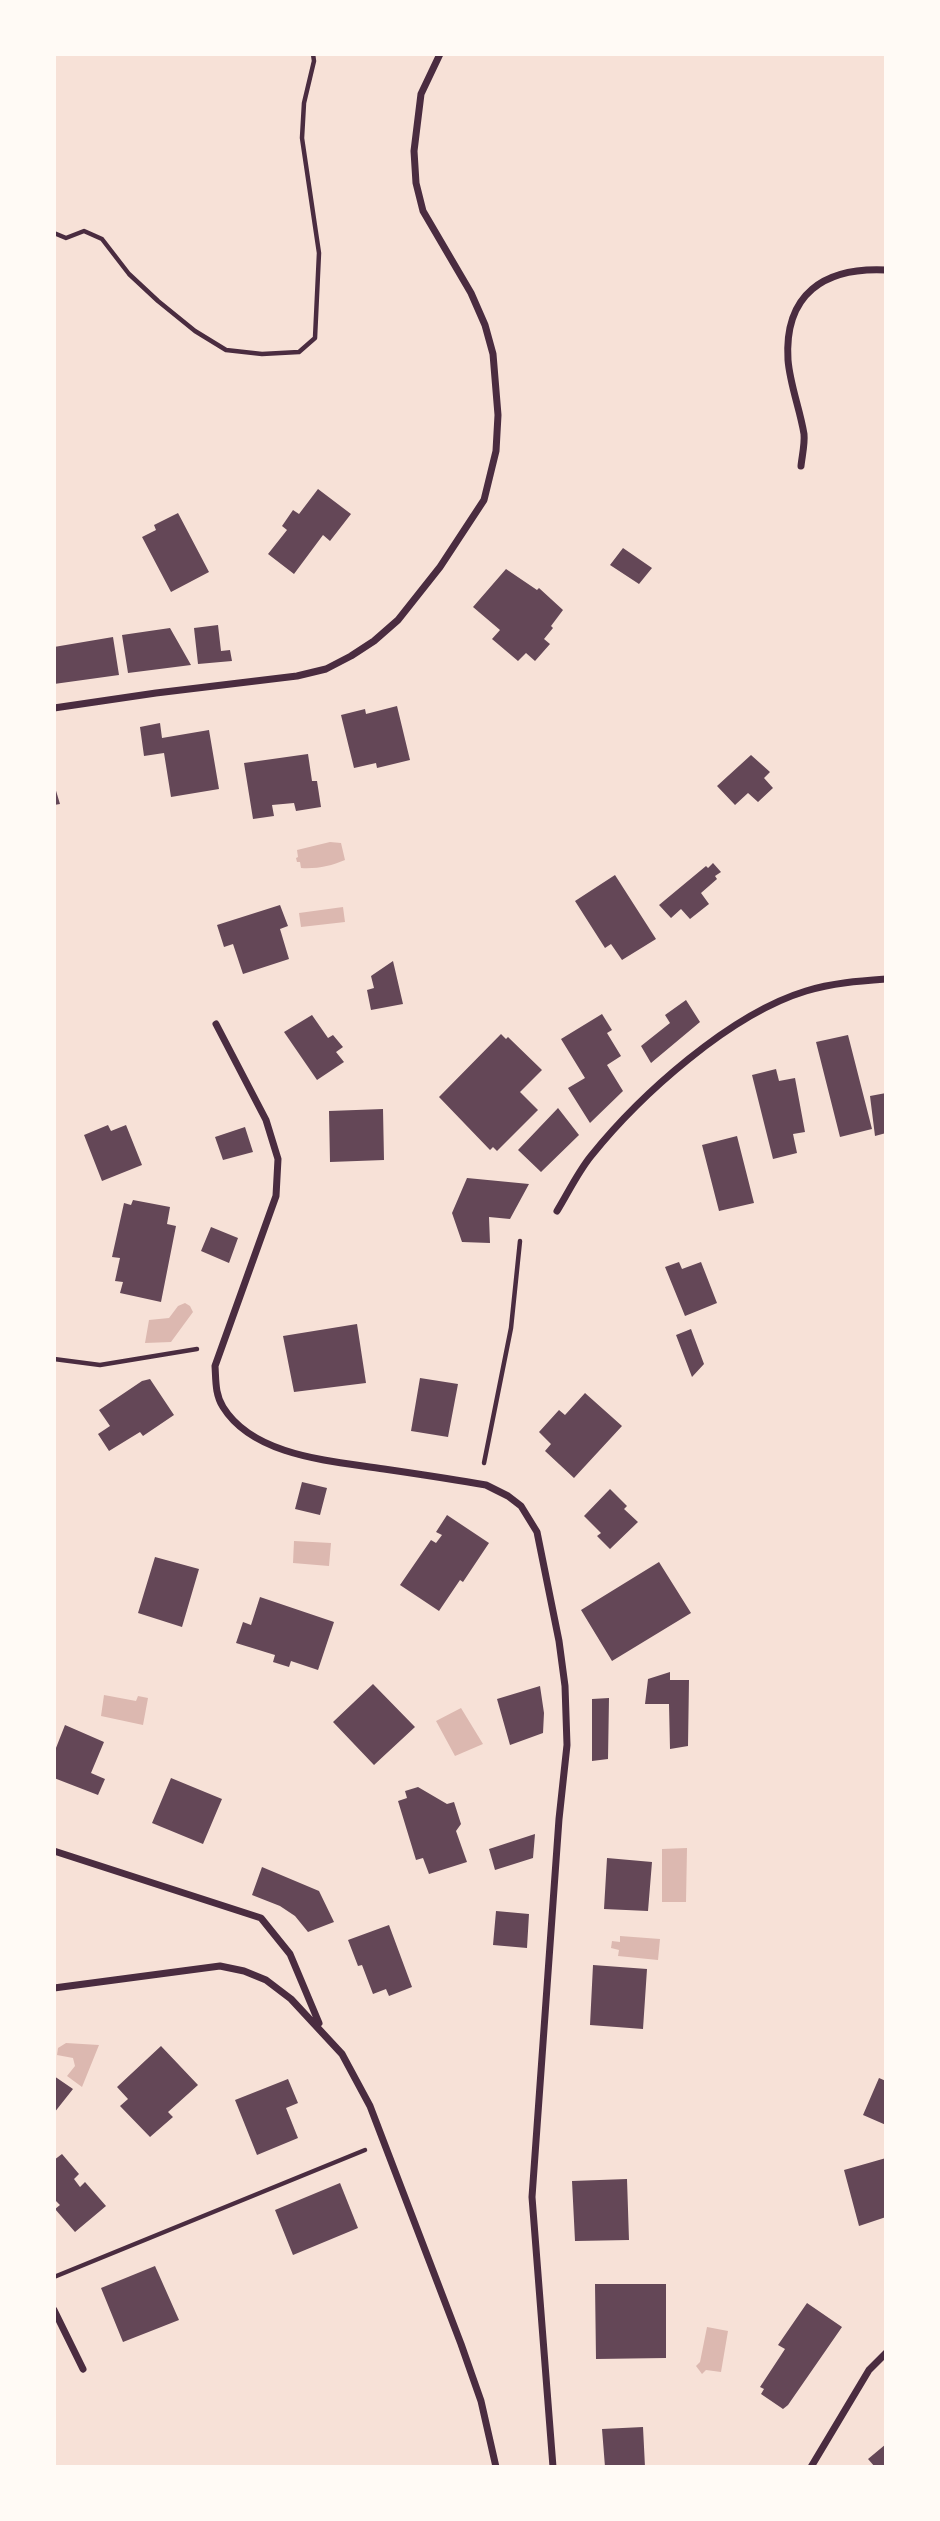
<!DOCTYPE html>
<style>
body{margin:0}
#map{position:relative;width:940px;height:2521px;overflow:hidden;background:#f7e1d7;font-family:"Times New Roman",serif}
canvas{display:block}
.frame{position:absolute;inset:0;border:56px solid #fffaf5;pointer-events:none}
</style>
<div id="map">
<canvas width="940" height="2521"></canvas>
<div class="frame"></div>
</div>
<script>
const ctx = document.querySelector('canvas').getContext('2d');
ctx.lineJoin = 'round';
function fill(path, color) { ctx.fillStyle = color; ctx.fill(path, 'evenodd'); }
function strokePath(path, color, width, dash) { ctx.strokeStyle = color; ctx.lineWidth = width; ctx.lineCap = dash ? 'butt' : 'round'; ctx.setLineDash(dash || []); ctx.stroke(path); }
const water = new Path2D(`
 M 330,842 L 341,843 L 345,860 C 331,866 317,869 301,868 L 300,862 L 297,862 L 296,858 L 298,857 L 297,850 Z
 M 343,907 L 345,922 L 301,927 L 299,913 Z
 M 185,1303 L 190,1306 L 193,1312 L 171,1342 L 145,1343 L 149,1320 L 169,1318 L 178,1306 Z
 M 294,1541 L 331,1543 L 329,1566 L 293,1563 Z
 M 104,1695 L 136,1701 L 138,1696 L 148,1698 L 143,1725 L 101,1716 Z
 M 461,1708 L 483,1744 L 455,1756 L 436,1721 Z
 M 687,1848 L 686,1902 L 662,1902 L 662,1849 Z
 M 620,1936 L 660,1939 L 658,1960 L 618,1956 L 619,1950 L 611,1948 L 612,1941 L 620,1942 Z
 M 66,2043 L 99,2045 L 82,2087 L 67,2076 L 75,2066 L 73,2058 L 57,2055 L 58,2048 Z
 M 707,2327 L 728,2331 L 721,2372 L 706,2370 L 702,2374 L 696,2366 L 700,2362 Z`);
const building = new Path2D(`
 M 318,489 L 351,514 L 330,541 L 323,535 L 294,574 L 268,554 L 287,530 L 282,526 L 293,510 L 299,514 Z
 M 178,513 L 209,572 L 171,592 L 142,537 L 156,530 L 154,525 Z
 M 623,548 L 652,568 L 639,584 L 610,565 Z
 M 506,569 L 537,590 L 539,588 L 563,610 L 551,626 L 553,628 L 544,639 L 550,644 L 535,661 L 526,653 L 518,661 L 492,639 L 500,630 L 473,607 Z
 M 218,625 L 221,651 L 230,650 L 232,661 L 198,664 L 194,628 Z
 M 170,628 L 191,665 L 128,673 L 122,635 Z
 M 113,637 L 119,675 L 54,684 L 54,647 Z
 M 397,706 L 410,760 L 377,768 L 376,763 L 354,768 L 341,715 L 365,709 L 366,714 Z
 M 160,723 L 162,738 L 209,730 L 219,789 L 171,797 L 164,753 L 144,756 L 140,727 Z
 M 308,754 L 312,781 L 317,781 L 321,807 L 296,811 L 294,803 L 272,805 L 274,816 L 253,819 L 244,763 Z
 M 751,755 L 770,772 L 764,778 L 773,788 L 758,802 L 748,793 L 735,805 L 717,786 Z
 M 54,784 L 60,804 L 54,805 Z
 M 713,863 L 721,872 L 715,876 L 717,879 L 701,893 L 709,904 L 690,919 L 681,909 L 671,918 L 659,905 L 706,866 L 708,868 Z
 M 615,875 L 656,939 L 622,960 L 611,944 L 605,948 L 575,901 Z
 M 280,905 L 288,926 L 280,929 L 289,959 L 243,974 L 233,944 L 224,947 L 217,925 Z
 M 393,961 L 403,1004 L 371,1010 L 367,990 L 374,988 L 371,976 Z
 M 686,1000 L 700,1022 L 651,1063 L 641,1046 L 670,1023 L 665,1015 Z
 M 602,1014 L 612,1030 L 607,1033 L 621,1056 L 607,1065 L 623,1091 L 590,1123 L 568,1088 L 585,1078 L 561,1039 Z
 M 312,1015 L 328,1038 L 333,1035 L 343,1047 L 336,1052 L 344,1062 L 317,1080 L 284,1032 Z
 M 501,1034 L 506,1039 L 508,1037 L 542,1070 L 520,1092 L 538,1110 L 497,1151 L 493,1147 L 490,1150 L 439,1097 Z
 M 848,1035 L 872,1129 L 840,1137 L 816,1042 Z
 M 776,1069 L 779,1081 L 795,1078 L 805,1132 L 793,1134 L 797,1153 L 773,1159 L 752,1075 Z
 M 886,1093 L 886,1133 L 875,1136 L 870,1096 Z
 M 558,1108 L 579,1135 L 541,1172 L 518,1150 Z
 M 383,1109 L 384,1160 L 330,1162 L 329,1111 Z
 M 108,1125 L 111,1131 L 126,1125 L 142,1165 L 102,1181 L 84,1135 Z
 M 245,1127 L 253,1152 L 223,1160 L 215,1137 Z
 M 737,1136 L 754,1203 L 719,1211 L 702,1145 Z
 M 467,1178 L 529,1184 L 510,1219 L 489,1217 L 490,1243 L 462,1242 L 452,1213 Z
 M 133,1200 L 170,1207 L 167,1224 L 176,1226 L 161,1302 L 120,1293 L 123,1282 L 115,1281 L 120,1258 L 112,1257 L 124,1203 L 131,1205 Z
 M 211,1227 L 238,1238 L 229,1263 L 201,1251 Z
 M 679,1262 L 682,1269 L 701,1262 L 717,1303 L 685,1316 L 665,1267 Z
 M 357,1324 L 366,1383 L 294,1392 L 283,1336 Z
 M 691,1329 L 704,1364 L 692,1377 L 676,1335 Z
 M 420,1378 L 458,1384 L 448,1437 L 411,1431 Z
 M 150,1379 L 174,1415 L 143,1436 L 140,1432 L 109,1451 L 98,1434 L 110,1426 L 99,1410 L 142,1381 Z
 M 585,1393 L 622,1426 L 574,1478 L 545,1451 L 551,1444 L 539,1432 L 559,1410 L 565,1415 Z
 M 302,1482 L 327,1488 L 320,1515 L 295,1509 Z
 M 610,1489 L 627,1506 L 624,1509 L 638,1522 L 610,1549 L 597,1536 L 601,1533 L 584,1516 Z
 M 447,1515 L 489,1543 L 463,1582 L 460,1580 L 439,1611 L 400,1585 L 431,1540 L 436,1543 L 442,1535 L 436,1532 Z
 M 155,1557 L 199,1569 L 182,1627 L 138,1613 Z
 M 659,1562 L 691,1613 L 612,1661 L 581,1610 Z
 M 260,1597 L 334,1622 L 318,1670 L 291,1661 L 289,1667 L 273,1662 L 275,1655 L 236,1643 L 243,1622 L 251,1625 Z
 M 670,1672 L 670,1680 L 689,1680 L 688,1746 L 670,1749 L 669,1704 L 645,1704 L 648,1679 Z
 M 373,1684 L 415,1727 L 374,1765 L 333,1722 Z
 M 540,1686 L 544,1713 L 543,1733 L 510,1745 L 497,1699 Z
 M 609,1698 L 608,1759 L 592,1761 L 592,1699 Z
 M 65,1725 L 104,1742 L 91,1773 L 105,1779 L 98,1795 L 54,1778 L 54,1753 Z
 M 171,1778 L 222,1799 L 203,1844 L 152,1823 Z
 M 418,1787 L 447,1804 L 454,1802 L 461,1824 L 456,1831 L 467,1862 L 429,1874 L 423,1858 L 416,1860 L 398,1801 L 407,1798 L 405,1791 Z
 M 535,1834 L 533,1858 L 495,1870 L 489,1849 Z
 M 607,1858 L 652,1862 L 648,1911 L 604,1909 Z
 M 262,1867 L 319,1891 L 334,1922 L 308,1932 L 295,1916 L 280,1906 L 252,1895 Z
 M 496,1911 L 529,1914 L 527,1948 L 493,1945 Z
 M 389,1925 L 412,1987 L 389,1996 L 386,1989 L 373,1994 L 362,1965 L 358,1966 L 348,1940 Z
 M 593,1965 L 647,1969 L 643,2029 L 590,2025 Z
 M 161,2046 L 198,2085 L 168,2112 L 173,2117 L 150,2137 L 120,2106 L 128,2099 L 117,2087 Z
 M 54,2076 L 73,2089 L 54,2113 Z
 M 879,2078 L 886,2081 L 886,2125 L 863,2115 Z
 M 288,2079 L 298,2103 L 286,2108 L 298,2138 L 257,2155 L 235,2100 Z
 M 62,2154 L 79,2174 L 74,2179 L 80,2187 L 85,2182 L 106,2206 L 75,2232 L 55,2209 L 60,2205 L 54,2199 L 54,2160 Z
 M 886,2158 L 886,2217 L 859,2226 L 844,2170 Z
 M 627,2179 L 629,2240 L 575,2241 L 572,2181 Z
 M 340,2183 L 358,2228 L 293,2255 L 275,2210 Z
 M 155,2266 L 179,2320 L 123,2342 L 101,2288 Z
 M 595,2284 L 666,2284 L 666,2358 L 596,2359 Z
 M 807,2303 L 842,2327 L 788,2405 L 783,2409 L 761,2394 L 764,2389 L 760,2387 L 785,2349 L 778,2345 Z
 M 643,2427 L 645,2467 L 605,2467 L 602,2429 Z
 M 886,2444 L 886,2467 L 875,2467 L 868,2459 Z`);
const path = new Path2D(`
 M 54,233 L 66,238 L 84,231 L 102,239 L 129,274 L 158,301 L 195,331 L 226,350 L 262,354 L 299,352 L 315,338 L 319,253 L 302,138 L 304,103 L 314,61 L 313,54
 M 54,1359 L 100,1365 L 197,1349
 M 484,1463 L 511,1328 L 520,1241
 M 54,2277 L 365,2150`);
const minor = new Path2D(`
 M 801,466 C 802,456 805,444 804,434 C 800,409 790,385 788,360 C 784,294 824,267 886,270
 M 54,708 L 156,693 L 297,676 L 326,669 L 351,656 L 374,641 L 398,620 L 440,567 L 484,500 L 496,451 L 498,415 L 493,354 L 485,325 L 471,293 L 423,211 L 416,183 L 414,151 L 421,94 L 440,54
 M 216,1024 L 266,1120 L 278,1159 L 276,1196 L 215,1366 C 216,1381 215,1394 223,1407 C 254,1457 333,1461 384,1469 C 418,1474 452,1479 486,1485 L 508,1496 L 521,1506 L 537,1532 L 559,1641 L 565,1686 L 567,1745 L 559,1819 L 532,2197 L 553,2467
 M 557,1211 C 568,1193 578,1172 591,1156 C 640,1095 730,1014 806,991 C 832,983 859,981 886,979
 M 54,1851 L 261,1918 L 290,1954 L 319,2023
 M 54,1988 L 220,1966 L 244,1971 L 266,1980 L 291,1999 L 342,2054 L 370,2106 L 461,2344 L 481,2401 L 496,2467
 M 54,2310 L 83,2369
 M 811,2467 L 869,2370 L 886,2353`);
fill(water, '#dcb8b0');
fill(building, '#644757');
strokePath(path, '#4a2c40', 4.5);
strokePath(minor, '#4a2c40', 7);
</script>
